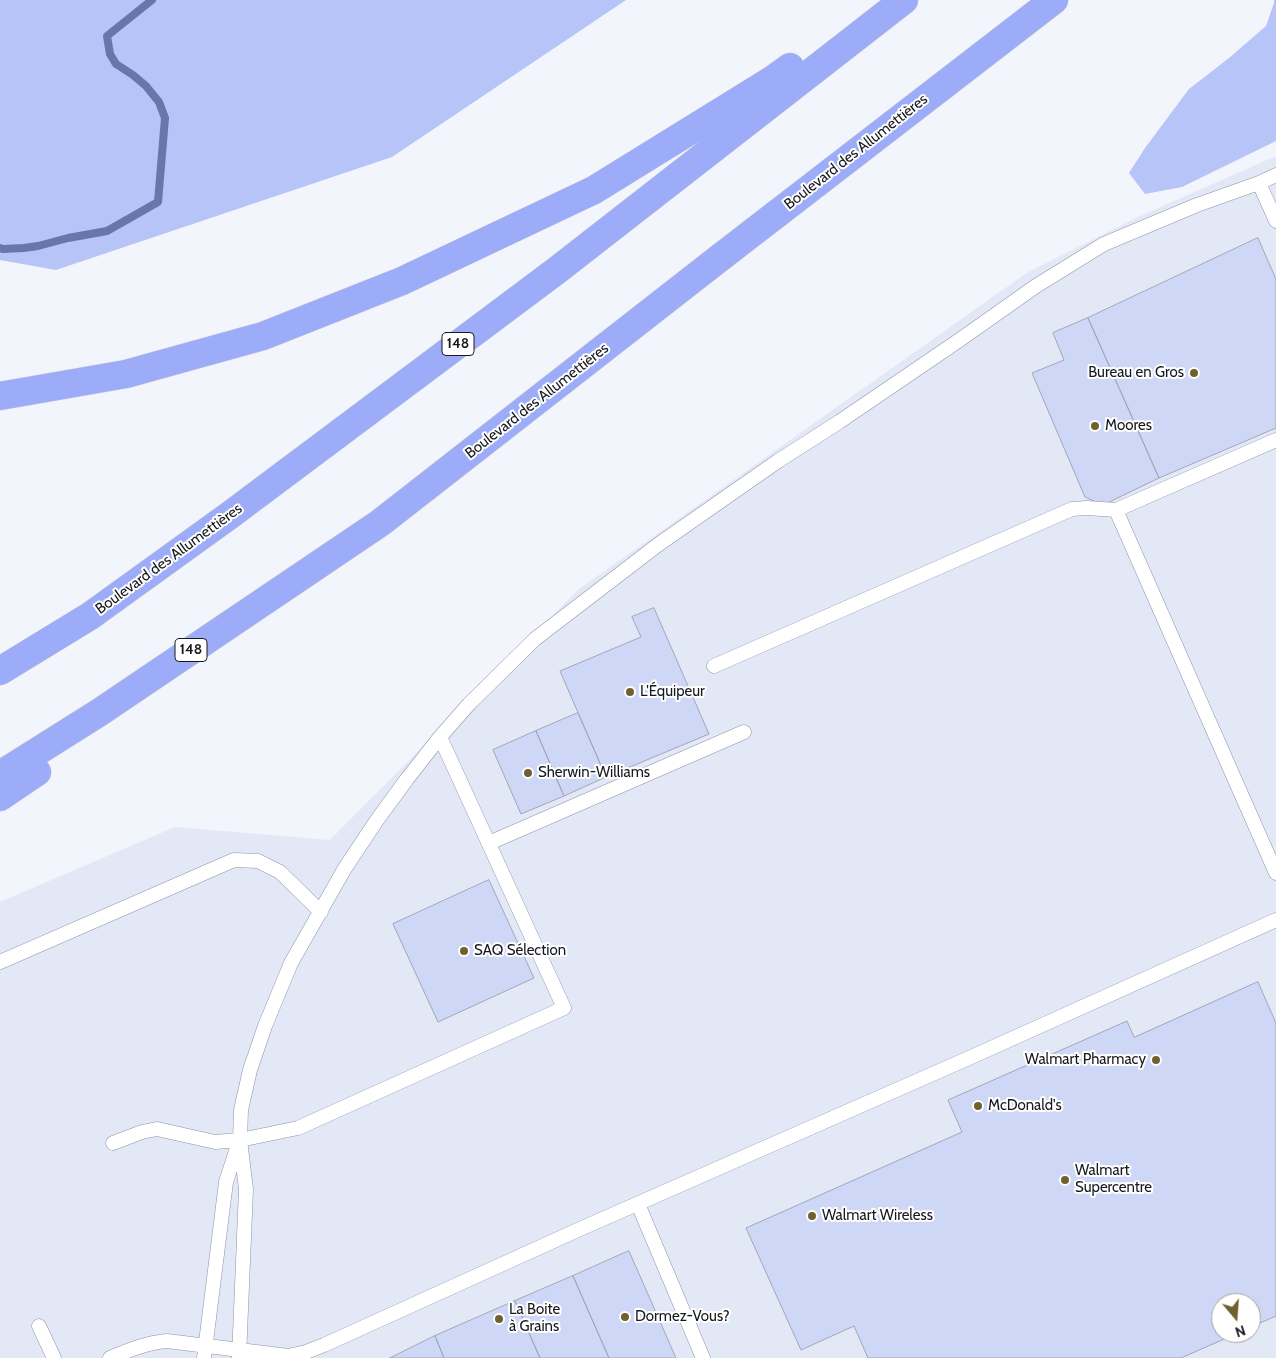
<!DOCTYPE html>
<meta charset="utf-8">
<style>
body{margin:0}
#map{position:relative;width:1276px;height:1358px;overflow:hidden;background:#f3f5fd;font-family:Cabin,sans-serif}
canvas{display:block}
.north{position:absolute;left:1211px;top:1293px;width:50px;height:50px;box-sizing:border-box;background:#fff;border:1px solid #a2a3a5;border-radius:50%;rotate:162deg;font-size:14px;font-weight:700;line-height:20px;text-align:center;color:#17191f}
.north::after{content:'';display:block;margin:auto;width:18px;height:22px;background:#6f602d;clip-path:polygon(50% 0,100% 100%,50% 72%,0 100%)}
</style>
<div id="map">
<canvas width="1276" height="1358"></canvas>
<div class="north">N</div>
</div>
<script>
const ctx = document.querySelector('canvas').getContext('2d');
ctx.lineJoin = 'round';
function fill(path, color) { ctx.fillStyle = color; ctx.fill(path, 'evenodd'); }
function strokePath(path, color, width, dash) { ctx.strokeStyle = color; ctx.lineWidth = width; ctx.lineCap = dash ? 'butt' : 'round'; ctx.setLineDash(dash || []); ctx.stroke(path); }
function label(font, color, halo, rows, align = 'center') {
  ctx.font = font + ' Cabin,sans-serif'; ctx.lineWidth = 4; ctx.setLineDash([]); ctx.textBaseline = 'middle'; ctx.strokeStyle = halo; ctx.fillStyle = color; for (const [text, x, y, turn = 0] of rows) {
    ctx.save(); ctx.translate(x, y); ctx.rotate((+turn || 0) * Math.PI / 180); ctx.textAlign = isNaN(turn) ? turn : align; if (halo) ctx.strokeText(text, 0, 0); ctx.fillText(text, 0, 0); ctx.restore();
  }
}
const built = new Path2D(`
 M 1276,156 L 1276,1358 L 0,1358 L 0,902 L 175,827 L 330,840 L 579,589 L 1028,272 L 1138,217 ZM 1221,1303 L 1251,1303 L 1251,1333 L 1221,1333 Z`);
const green = new Path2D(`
 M 0,0 L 626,0 L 392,157 L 56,270 L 0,260 Z
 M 1274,0 L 1276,0 L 1276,141 L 1182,187 L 1145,194 L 1129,173 L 1145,148 L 1189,89 L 1229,58 L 1266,26 L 1274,3 Z`);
const stream = new Path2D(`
 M 0,248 L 3,249 L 24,248 L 38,246 L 68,238 L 107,231 L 158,202 L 165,118 L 159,102 L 146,86 L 133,75 L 116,64 L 110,54 L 107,36 L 152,0`);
const building = new Path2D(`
 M 1258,238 L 1276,279 L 1276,428 L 1159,478 L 1088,318 Z
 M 1088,318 L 1159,478 L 1103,505 L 1085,497 L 1032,373 L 1064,360 L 1053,333 Z
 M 654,608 L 709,734 L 606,777 L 560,671 L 641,637 L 632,617 Z
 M 578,713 L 606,777 L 564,796 L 536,731 Z
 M 536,731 L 564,796 L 521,814 L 493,750 Z
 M 489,880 L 534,978 L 438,1022 L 393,924 Z
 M 1258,982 L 1276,1023 L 1276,1316 L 1251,1327 L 1251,1303 L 1221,1303 L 1221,1333 L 1238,1333 L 1181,1358 L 868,1358 L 854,1326 L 801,1350 L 746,1228 L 962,1132 L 948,1100 L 1127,1021 L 1134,1037 Z
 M 629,1251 L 676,1358 L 609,1358 L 573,1276 Z
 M 573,1276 L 609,1358 L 540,1358 L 515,1301 Z
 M 515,1301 L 540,1358 L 444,1358 L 435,1336 Z
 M 435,1336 L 444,1358 L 390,1358 Z`);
const service = new Path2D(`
 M 1259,183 L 1276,221
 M 1116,510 L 1276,873
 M 714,666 L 1072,509 L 1087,508 L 1116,510 L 1276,440
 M 489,843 L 744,732
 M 0,962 L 234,860 L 258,861 L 280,872 L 321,912
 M 113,1143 L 142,1132 L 157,1129 L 215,1142 L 240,1140 L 298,1128 L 564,1008 L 440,737
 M 638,1204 L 703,1358
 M 39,1326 L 54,1358
 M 110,1358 C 129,1350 146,1343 167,1341 L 288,1356 L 306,1352 L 324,1345 L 580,1229 L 969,1058 L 1276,920
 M 204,1358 L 226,1182 L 238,1145
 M 239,1358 L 246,1189 L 240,1140 L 241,1110 L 250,1070 L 265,1026 L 291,963 L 345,868 L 377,820 L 407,779 L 440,737 L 469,704 L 535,639 L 659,544 L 778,461 L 839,422 L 958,341 L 1036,286 L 1104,244 L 1197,205 L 1259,183 L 1276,175`);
const trunk = new Path2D(`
 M 0,396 L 126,374 L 263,336 L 402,281 L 594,190 L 772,80 L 790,67
 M 0,671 L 90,616 L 230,515 L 556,271 L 904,0
 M 0,775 L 100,712 L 380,523 L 717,260 L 1054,0
 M 0,797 L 37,772`);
const markers = [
 [1194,373,5,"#6f602d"],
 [1095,426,5,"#6f602d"],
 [630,692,5,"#6f602d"],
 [528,773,5,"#6f602d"],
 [464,951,5,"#6f602d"],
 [1156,1060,5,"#6f602d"],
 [978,1106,5,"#6f602d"],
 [1065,1180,5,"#6f602d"],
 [812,1216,5,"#6f602d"],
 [625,1317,5,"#6f602d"],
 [499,1319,5,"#6f602d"]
];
const shields = [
 [458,344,32],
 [191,650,32]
];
const shieldNames = [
 ["148",458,344],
 ["148",191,650]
];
const streetNames = [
 ["Boulevard des Allumettières",856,152,-38],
 ["Boulevard des Allumettières",537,401,-38],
 ["Boulevard des Allumettières",169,559,-36]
];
const poiNames = [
 ["Bureau en Gros",1184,373,"right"],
 ["Moores",1105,426],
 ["L'Équipeur",640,692],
 ["Sherwin-Williams",538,773],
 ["SAQ Sélection",474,951],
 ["Walmart Pharmacy",1146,1060,"right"],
 ["McDonald's",988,1106],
 ["Walmart",1075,1171],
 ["Supercentre",1075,1188],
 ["Walmart Wireless",822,1216],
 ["La Boite",509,1310],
 ["à Grains",509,1327],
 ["Dormez-Vous?",635,1317]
];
fill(built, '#e3e8f7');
fill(green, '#b6c4f8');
strokePath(stream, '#6976ac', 8);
fill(building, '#cfd7f7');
strokePath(building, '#a2a7b8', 1);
strokePath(service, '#8f94a5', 15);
strokePath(trunk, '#d1d1d2', 29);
strokePath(service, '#fff', 14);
strokePath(trunk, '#9cacf8', 28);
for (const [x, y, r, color] of markers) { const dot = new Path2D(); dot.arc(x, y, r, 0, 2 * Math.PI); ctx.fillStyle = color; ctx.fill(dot); strokePath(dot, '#fff', 2); }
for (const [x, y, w] of shields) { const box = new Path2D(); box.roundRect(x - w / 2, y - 11.5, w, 23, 4); ctx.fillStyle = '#fff'; ctx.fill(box); strokePath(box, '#17191f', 1); }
label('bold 14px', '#17191f', null, shieldNames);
label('15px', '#17191f', '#fff', streetNames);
label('15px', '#17191f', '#fff', poiNames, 'left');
</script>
